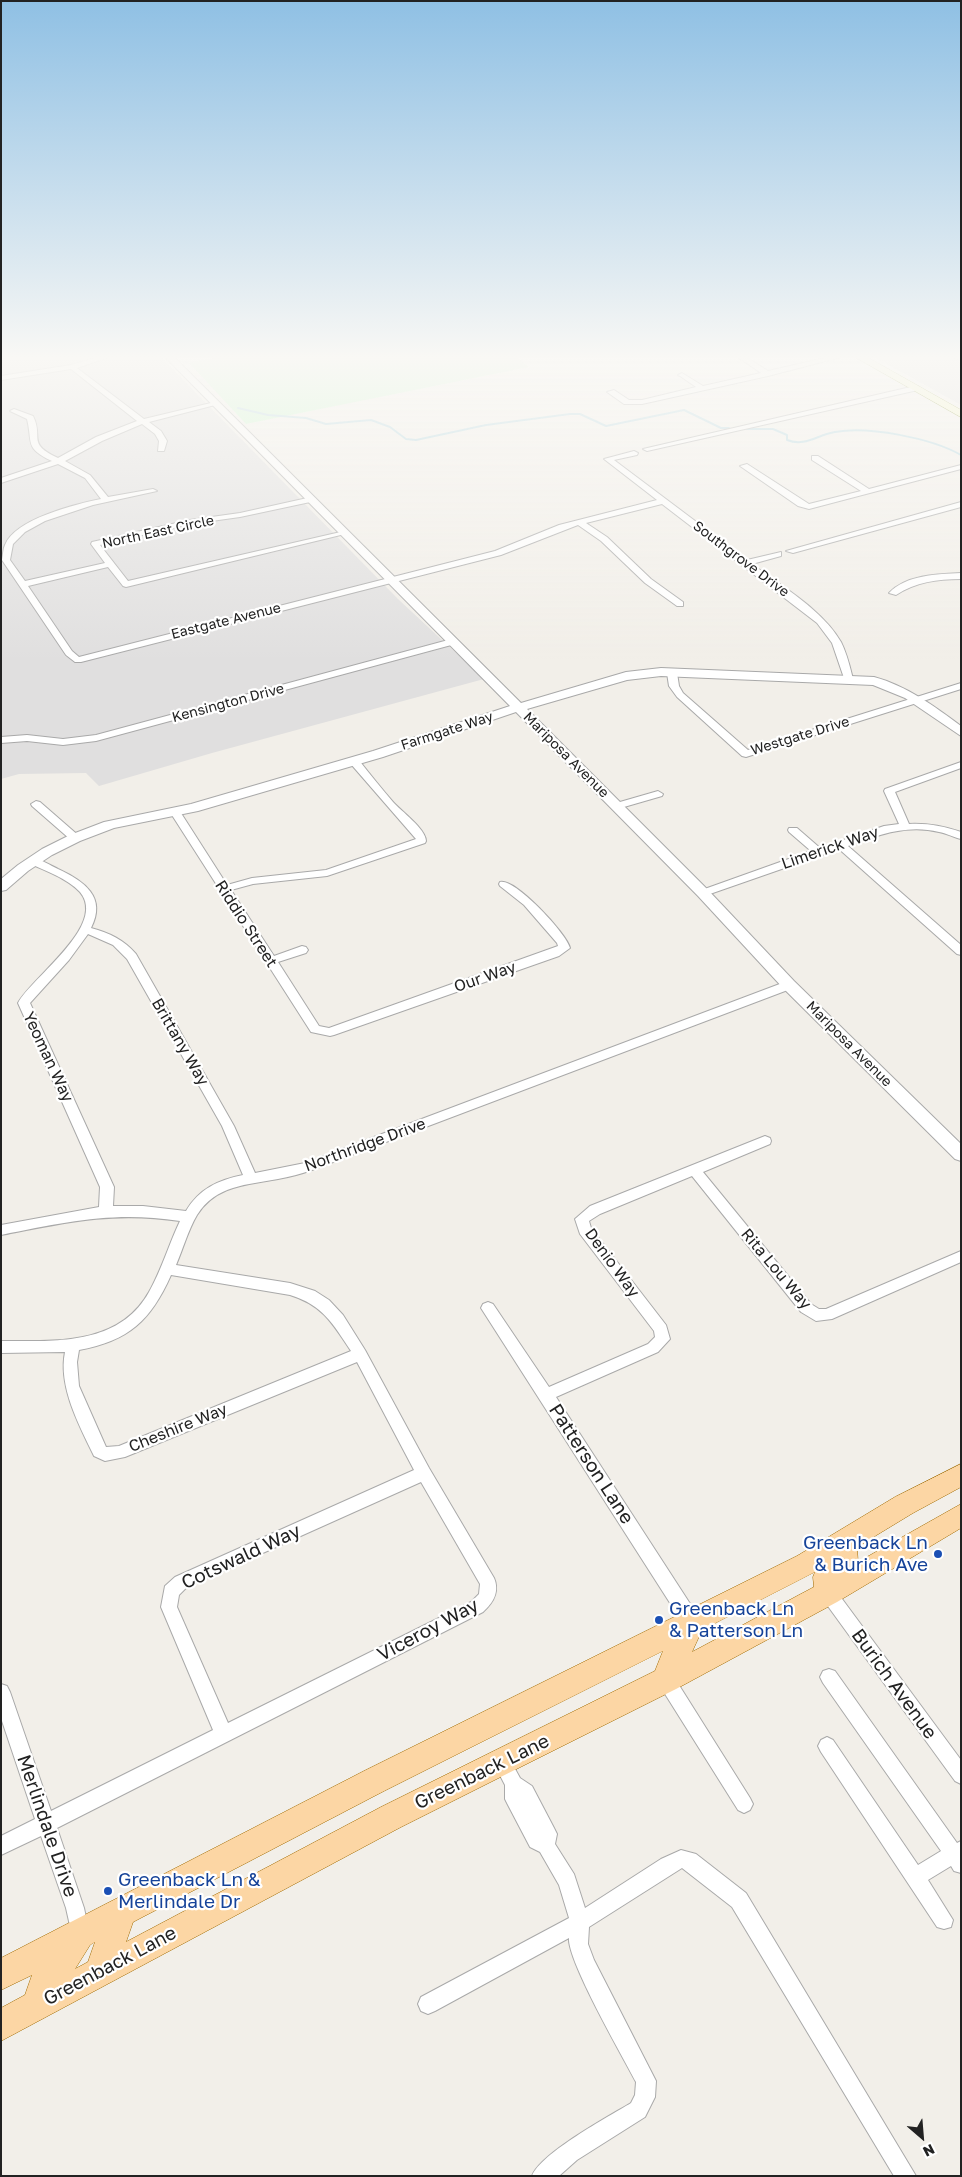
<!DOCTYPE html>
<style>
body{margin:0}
#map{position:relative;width:962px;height:2177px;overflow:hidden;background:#f2efe9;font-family:"Golos Text",sans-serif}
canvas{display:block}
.frame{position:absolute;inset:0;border:2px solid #222;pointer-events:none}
.north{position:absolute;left:897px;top:2112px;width:50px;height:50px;-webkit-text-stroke:4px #fff;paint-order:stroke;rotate:153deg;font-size:14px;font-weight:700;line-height:20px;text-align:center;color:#222}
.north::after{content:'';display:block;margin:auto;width:18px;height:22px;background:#222;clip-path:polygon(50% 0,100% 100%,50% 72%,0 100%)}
</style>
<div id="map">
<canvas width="962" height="2177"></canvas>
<div class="frame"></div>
<div class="north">N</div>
</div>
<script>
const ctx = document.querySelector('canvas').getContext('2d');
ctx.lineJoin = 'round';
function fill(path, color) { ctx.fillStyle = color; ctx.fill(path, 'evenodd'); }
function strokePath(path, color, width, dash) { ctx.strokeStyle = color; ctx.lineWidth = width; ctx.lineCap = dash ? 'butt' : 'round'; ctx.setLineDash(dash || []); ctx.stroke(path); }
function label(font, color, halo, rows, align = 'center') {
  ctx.font = font + ' "Golos Text",sans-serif'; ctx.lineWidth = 4.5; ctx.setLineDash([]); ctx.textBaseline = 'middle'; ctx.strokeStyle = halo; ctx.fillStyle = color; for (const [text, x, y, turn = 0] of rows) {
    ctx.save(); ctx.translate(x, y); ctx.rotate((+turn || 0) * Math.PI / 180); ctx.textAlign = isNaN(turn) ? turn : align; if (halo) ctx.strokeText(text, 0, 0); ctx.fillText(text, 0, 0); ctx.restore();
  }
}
const residential = new Path2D(`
 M 9,357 L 161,357 L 398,599 L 484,679 L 212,753 L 99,786 L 86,773 L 19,774 L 1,779 L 1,359 Z
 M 874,357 L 961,357 L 961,405 Z`);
const park = new Path2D(`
 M 220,357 L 516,357 L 529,367 L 246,424 L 189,363 Z`);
const stream = new Path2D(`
 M 238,408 L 268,415 L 306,418 L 326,424 L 371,420 L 390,427 L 406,439 L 416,440 L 486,425 L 570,414 L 580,414 L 606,426 L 684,410 L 721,428 L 729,428
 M 747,429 L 773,429 L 787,435 L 787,440 C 805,447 817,435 835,432 C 869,426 931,438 961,455`);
const minor = new Path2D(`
 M 99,357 L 109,357 L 77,368 L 144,419 L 215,402 L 219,404 L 149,422 L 161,431 L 167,441 L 164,451 L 158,451 L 159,441 L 155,434 L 142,424 L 102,441 L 65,461 L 90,475 L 108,497 L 153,489 L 157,491 L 93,505 L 45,521 L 25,532 L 13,544 L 10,560 L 25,581 L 105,563 L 91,544 L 92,542 L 190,520 L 240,513 L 312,497 L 316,499 L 315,501 L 240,517 L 190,524 L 100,545 L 128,581 L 345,531 L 349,533 L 126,587 L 123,586 L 108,567 L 28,586 L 72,651 L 79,657 L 495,551 L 559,525 L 657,500 L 604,459 L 634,451 L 638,453 L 637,455 L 614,460 L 747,560 L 781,552 L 781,556 L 752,564 C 782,587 822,609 841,642 C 847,654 850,667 853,679 L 851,681 L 845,681 L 832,643 L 817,623 L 662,504 L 586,523 L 607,537 L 651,579 L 683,602 L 683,606 L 677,606 L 645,583 L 601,541 L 578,525 L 501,555 L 81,662 L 75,662 L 66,655 L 2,560 C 3,555 3,549 5,545 C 15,519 76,504 101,499 L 85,478 L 58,464 L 1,483 L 1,478 L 52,461 C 24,448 33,443 27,419 L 10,411 L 14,409 L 33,416 C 44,438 26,443 58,458 L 96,437 L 137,421 L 71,369 L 1,380 L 1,376 L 71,365 Z
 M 738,357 L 746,357 L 768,371 L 829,357 L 841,357 L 768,376 L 642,404 L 624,404 L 607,392 L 614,390 L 629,400 L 642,400 L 696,387 L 680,376 L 678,375 L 682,373 L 703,386 L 761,373 Z
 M 954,357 L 961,357 L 961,361 Z
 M 915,386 L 918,386 L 918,390 L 647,451 L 643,449 Z
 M 812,456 L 818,456 L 869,489 L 961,465 L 961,469 L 809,509 L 798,506 L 740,466 L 747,464 L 809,504 L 861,491 L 812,460 Z
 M 961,502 L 961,507 L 793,553 L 786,551 Z
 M 961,573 L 961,579 C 937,579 916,582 896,595 L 889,593 C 906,575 937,574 961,573 Z
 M 452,639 L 455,640 L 455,644 L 96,741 L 63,745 L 27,741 L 1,743 L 1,737 L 27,735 L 63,739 L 96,735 Z
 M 672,670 L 677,673 L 679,686 L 683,693 L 748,750 L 961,683 L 961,689 L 746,757 L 742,756 L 677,697 L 669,686 L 667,673 Z
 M 354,758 L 358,759 C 369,773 381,788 393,802 C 401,811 426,829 426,841 L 425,843 L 327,876 L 253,884 L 231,890 L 274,956 L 302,946 L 306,947 L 308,950 L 306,953 L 278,962 L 319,1026 L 329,1028 L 558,946 L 557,943 L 524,905 L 500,886 L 499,884 L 500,882 C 515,878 567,934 570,948 L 559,956 L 334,1035 L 330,1036 L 311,1032 L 170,812 L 175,809 L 179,810 L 227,885 L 252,878 L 326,870 L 416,839 L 350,763 L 349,761 Z
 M 961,762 L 961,768 L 895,792 L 909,824 C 928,823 943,826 961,832 L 961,839 C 953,837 946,833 939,832 C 907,824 878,835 848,846 L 961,945 L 961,955 L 957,954 L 839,849 L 707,895 L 703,896 L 698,893 L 699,891 L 811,851 L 789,832 L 788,830 L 789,828 L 797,828 L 820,848 L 884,826 L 899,824 L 884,791 L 885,789 Z
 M 658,791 L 663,794 L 662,796 L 617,809 L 612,806 L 613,804 Z
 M 36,801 L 40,802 L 79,836 L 80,838 L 79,840 L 71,840 L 32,806 L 31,804 Z
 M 33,858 C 42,860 50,865 58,869 C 84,881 107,897 91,928 C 110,933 124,940 136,954 L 234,1126 L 255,1173 L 305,1163 L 785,982 L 793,982 L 795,985 L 793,988 L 312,1170 C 301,1174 289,1177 278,1179 C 247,1185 216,1185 197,1215 C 188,1230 183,1249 176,1265 L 290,1283 L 315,1291 L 329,1300 L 343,1315 L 365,1350 L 429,1468 L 494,1578 C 500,1592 493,1603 483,1612 L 57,1828 L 84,1908 L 89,1932 L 87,1939 L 80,1941 L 73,1939 L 66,1908 L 41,1836 L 1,1855 L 1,1836 L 35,1819 L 1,1718 L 1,1684 L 7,1686 L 10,1692 L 51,1811 L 213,1730 L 161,1607 L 165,1586 L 175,1577 L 414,1470 L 357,1362 L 125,1457 L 105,1461 L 94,1456 C 79,1425 58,1386 65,1352 L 1,1353 L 1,1341 C 55,1341 119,1346 149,1292 C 162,1269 169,1244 180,1221 C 113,1211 67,1222 1,1235 L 1,1225 L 99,1207 L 100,1187 L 18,1003 C 32,977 108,925 80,892 C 67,878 45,871 29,863 L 28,861 L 29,859 ZM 88,934 L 113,945 L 127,959 L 222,1126 L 243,1175 C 218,1180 199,1189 186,1211 L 143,1206 L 113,1206 L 114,1187 L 30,1003 L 69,960 ZM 171,1275 L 290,1295 C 323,1305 333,1324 351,1351 L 119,1446 L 106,1447 L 79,1386 L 77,1362 L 79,1350 C 129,1341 151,1320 171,1275 ZM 421,1482 L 480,1584 L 479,1594 L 471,1602 L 228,1723 L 177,1607 L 179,1595 L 187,1587 Z
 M 765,1136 L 770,1138 L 771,1141 L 770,1144 L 703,1172 L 811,1304 L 819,1309 L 826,1309 L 961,1251 L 961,1262 L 832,1319 L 816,1321 L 801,1312 L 692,1176 L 600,1214 L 589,1221 L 591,1228 L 666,1325 L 670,1339 L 658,1352 L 556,1397 L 698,1616 L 700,1622 L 698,1628 L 692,1630 L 686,1628 L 481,1308 L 483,1304 L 488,1302 L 493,1304 L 549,1387 L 648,1344 L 655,1337 L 654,1331 L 580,1234 L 575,1219 L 590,1206 Z
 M 828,1585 L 834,1588 L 961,1760 L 961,1784 L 955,1781 L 822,1598 L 820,1593 L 822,1588 Z
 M 829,1669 L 835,1671 L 957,1843 L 961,1841 L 961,1873 L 954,1871 L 951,1866 L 928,1880 L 953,1920 L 951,1927 L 944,1929 L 937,1927 L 821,1752 L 818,1746 L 821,1740 L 827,1737 L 833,1740 L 918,1865 L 941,1851 L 823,1683 L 820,1677 L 823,1671 Z
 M 666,1672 L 672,1674 L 750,1798 L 753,1804 L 750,1810 L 744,1813 L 738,1810 L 660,1686 L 657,1680 L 660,1674 Z
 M 502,1753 L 508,1756 L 520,1778 L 532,1786 L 554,1828 L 557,1834 L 555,1844 L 574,1874 L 585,1908 L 661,1859 L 681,1850 L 696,1854 L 746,1893 L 916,2176 L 894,2176 L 732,1907 L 682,1868 L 589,1927 L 588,1944 L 594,1960 L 656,2081 L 655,2097 L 645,2117 L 577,2160 L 559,2176 L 532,2176 C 541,2153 608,2117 631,2103 L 635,2095 L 636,2082 C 623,2057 567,1960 569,1938 L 435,2011 L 428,2014 L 421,2011 L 418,2004 L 421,1997 L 569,1918 L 559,1885 L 540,1852 L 530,1847 L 508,1805 L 505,1799 L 505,1785 L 493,1762 L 496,1756 Z`);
const tertiary = new Path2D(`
 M 165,357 L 174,357 L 521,703 L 626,672 L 661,668 L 874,677 C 907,686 934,706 961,726 L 961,736 L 905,698 L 873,685 L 661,676 L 627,680 L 527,709 L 708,890 L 794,981 L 961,1144 L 961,1161 L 955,1159 L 784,989 L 698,896 L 516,712 L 383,757 L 198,811 L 114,828 L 80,841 L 52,855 L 28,871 L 6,890 L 1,891 L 1,879 L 18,865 L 42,849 L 70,835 L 104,822 L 191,804 L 373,751 L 510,706 Z`);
const secondary = new Path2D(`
 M 855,357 L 867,357 L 961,410 L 961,417 Z`);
const primary = new Path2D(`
 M 961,1464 L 961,1487 L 913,1513 L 857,1547 L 858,1562 L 961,1504 L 961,1528 L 837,1602 L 676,1689 L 401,1827 L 1,2041 L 1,2008 L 25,1995 L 32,1975 L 1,1990 L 1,1958 L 364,1771 L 797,1556 L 895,1497 ZM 815,1572 L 813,1577 L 814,1587 L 692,1652 L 702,1630 ZM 663,1651 L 655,1671 L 381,1807 L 126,1942 L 133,1922 L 384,1791 ZM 95,1942 L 88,1962 L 75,1969 L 90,1945 Z`);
const markers = [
 [938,1554,5,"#1a4fb4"],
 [659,1620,5,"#1a4fb4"],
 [108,1891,5,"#1a4fb4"]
];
const farStreetnames = [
 ["North East Circle",158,532,-12],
 ["Southgrove Drive",741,559,37],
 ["Eastgate Avenue",226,621,-14],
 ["Kensington Drive",228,703,-15],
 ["Farmgate Way",447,731,-18],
 ["Westgate Drive",800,736,-17],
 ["Mariposa Avenue",566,755,45],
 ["Mariposa Avenue",849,1044,45]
];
const streetNames = [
 ["Limerick Way",830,848,-19],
 ["Riddio Street",246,924,57],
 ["Our Way",485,977,-19],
 ["Brittany Way",180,1042,60],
 ["Yeoman Way",48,1057,65],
 ["Northridge Drive",365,1145,-20],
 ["Denio Way",612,1263,54],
 ["Rita Lou Way",776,1269,50],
 ["Cheshire Way",178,1428,-22]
];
const nearStreetnames = [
 ["Patterson Lane",591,1464,57],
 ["Cotswald Way",241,1557,-25],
 ["Viceroy Way",428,1630,-28],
 ["Burich Avenue",894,1684,54],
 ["Greenback Lane",482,1772,-26],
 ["Merlindale Drive",47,1826,71],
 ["Greenback Lane",110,1966,-28]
];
const nearTransitnames = [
 ["Greenback Ln",928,1543,"right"],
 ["& Burich Ave",928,1565,"right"],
 ["Greenback Ln",669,1609],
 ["& Patterson Ln",669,1631],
 ["Greenback Ln &",118,1880],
 ["Merlindale Dr",118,1902]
];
fill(residential, '#e0dfdf');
fill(park, '#c8facc');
strokePath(stream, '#aad3df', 2);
strokePath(minor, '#a9a9a9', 2);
strokePath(tertiary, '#a9a9a9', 2);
strokePath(secondary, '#707d05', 1);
strokePath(primary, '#a06b00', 1);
fill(minor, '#fff');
fill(tertiary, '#fff');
fill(secondary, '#f7fabf');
fill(primary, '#fcd6a4');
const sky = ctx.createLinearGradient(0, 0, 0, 662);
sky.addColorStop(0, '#8fc0e4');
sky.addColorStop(0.54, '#f9f8f5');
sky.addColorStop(1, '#f9f8f500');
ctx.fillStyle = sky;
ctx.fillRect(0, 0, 962, 662);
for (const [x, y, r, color] of markers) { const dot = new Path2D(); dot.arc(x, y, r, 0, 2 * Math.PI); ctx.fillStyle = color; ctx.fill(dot); strokePath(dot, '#fff', 2); }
label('14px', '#222', '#fff', farStreetnames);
label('16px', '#222', '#fff', streetNames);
label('19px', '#222', '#fff', nearStreetnames);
label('19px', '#164399', '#fff', nearTransitnames, 'left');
</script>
